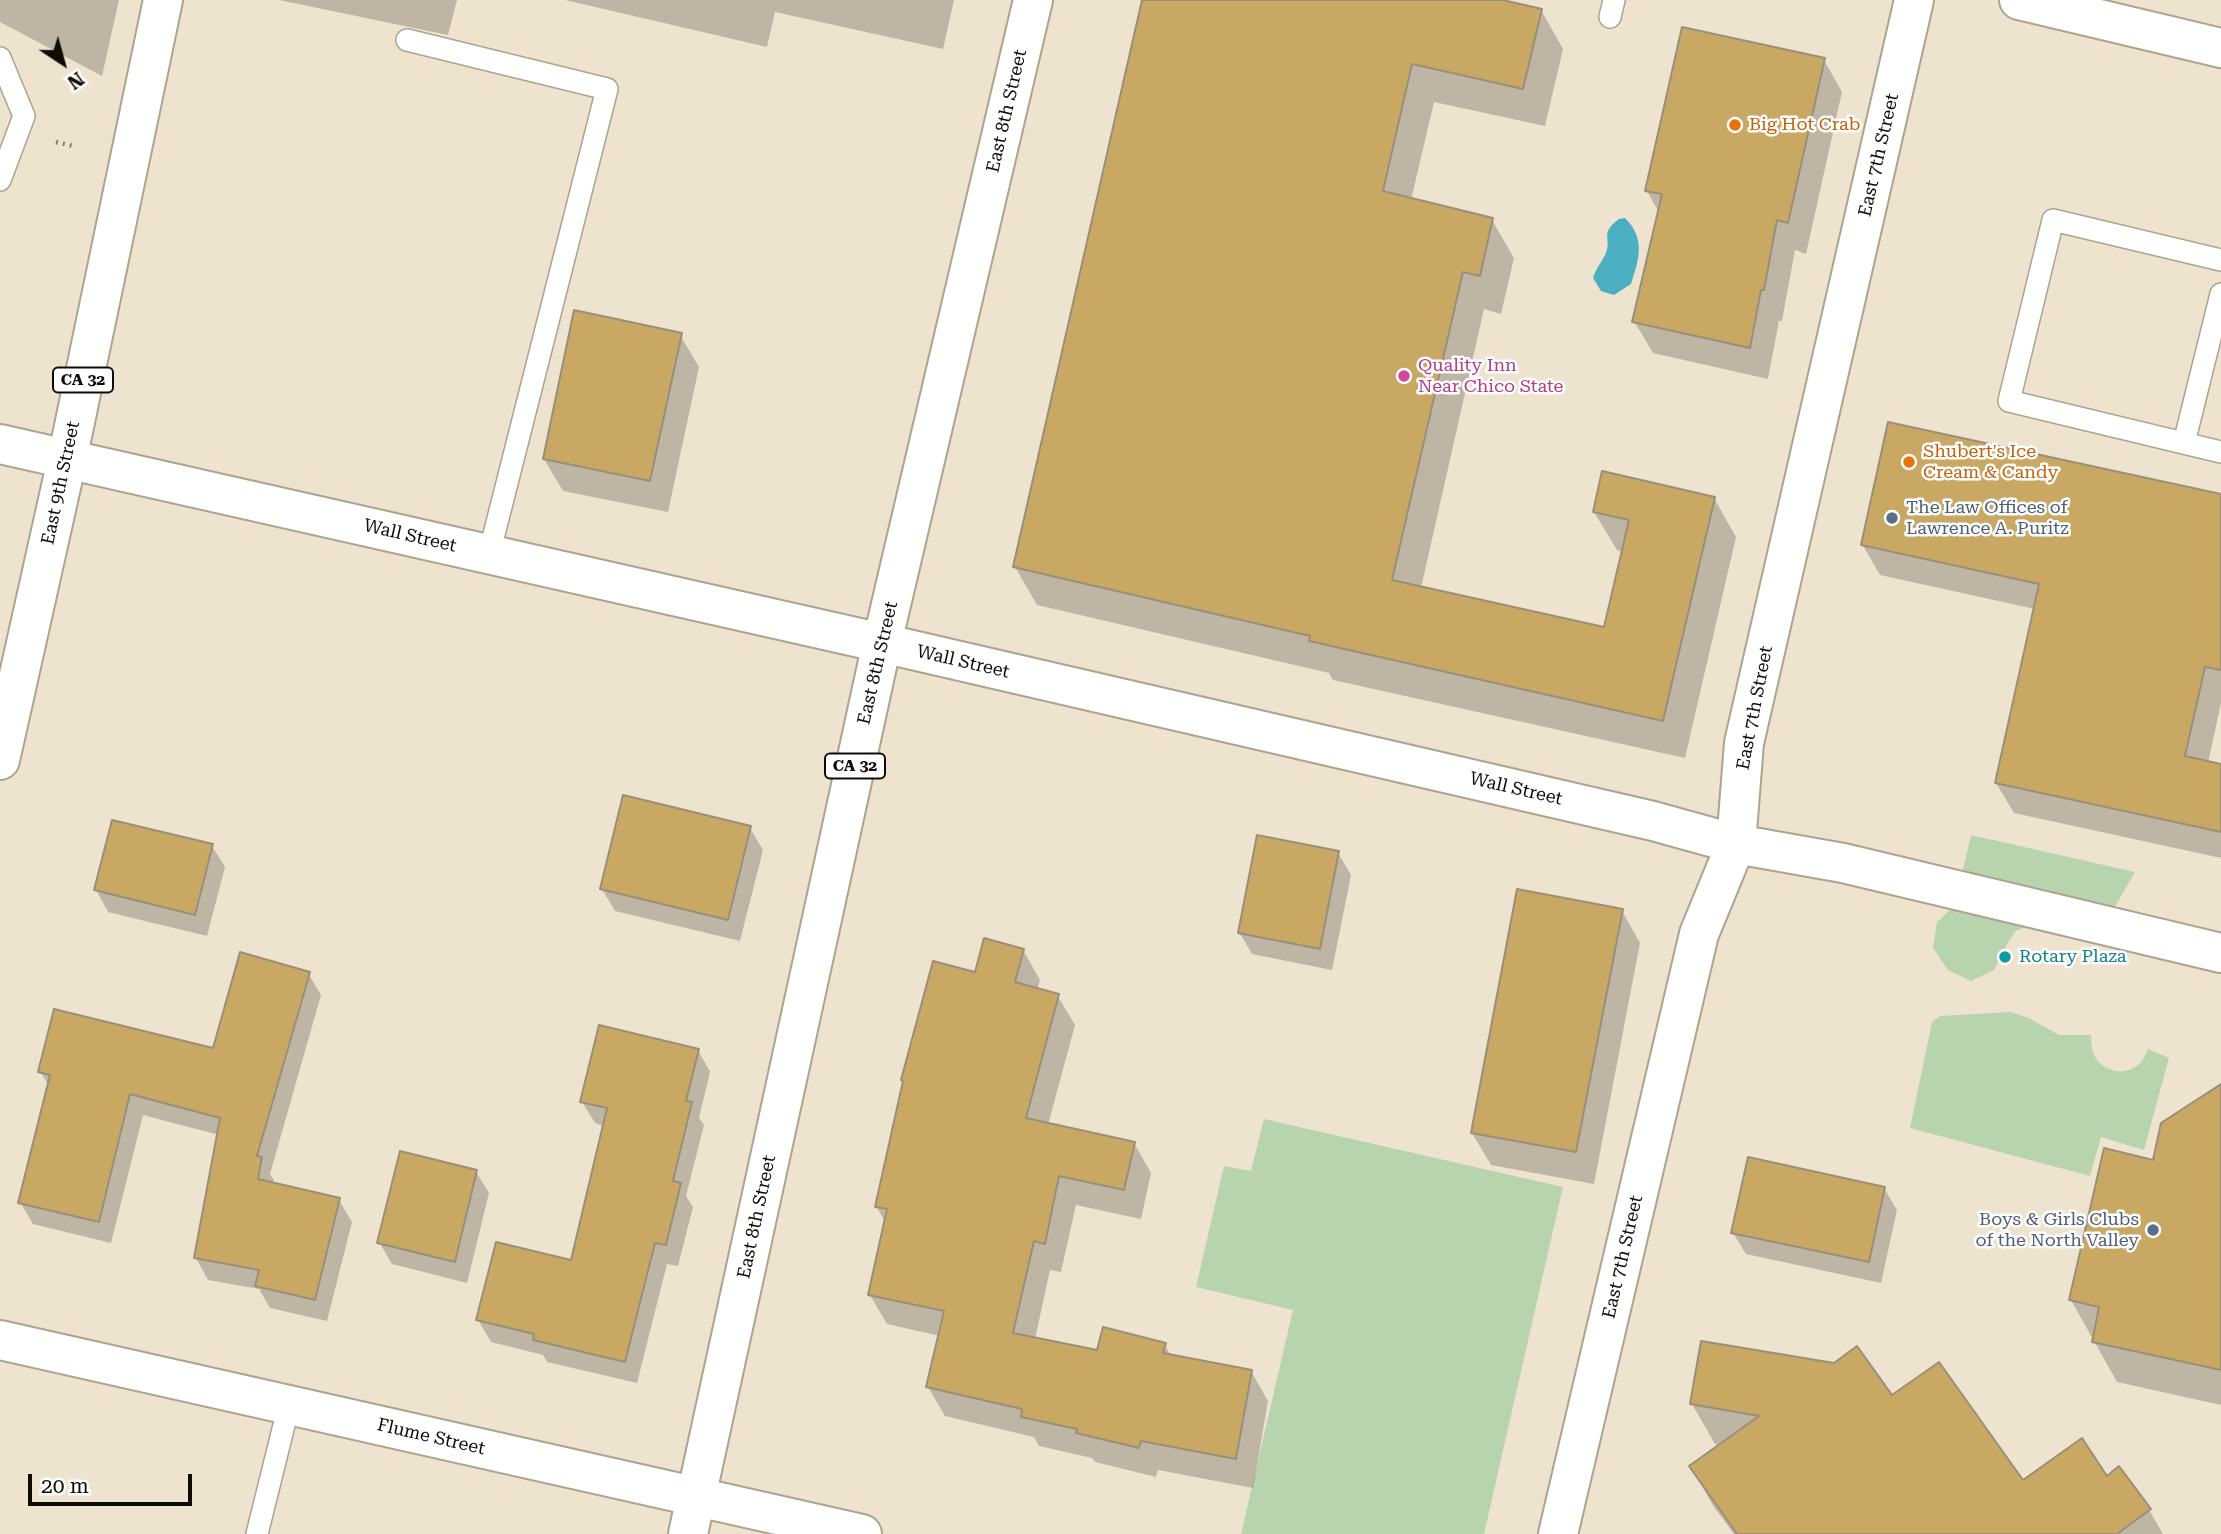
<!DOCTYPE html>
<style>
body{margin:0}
#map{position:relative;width:2221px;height:1534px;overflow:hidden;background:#eee3ce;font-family:"Roboto Serif",serif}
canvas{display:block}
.north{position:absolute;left:28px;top:28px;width:70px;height:70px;-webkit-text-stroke:5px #fff;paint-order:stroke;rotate:144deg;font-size:19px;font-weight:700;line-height:28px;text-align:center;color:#0f0c05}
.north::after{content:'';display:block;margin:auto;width:24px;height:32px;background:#0f0c05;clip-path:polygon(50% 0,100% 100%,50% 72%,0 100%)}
.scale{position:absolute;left:28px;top:1474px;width:164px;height:32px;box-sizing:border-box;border:4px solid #0f0c05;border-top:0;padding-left:9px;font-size:21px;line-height:24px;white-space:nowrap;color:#0f0c05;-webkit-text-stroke:5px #fff;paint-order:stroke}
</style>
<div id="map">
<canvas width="2221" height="1534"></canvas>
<div class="north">N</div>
<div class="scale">20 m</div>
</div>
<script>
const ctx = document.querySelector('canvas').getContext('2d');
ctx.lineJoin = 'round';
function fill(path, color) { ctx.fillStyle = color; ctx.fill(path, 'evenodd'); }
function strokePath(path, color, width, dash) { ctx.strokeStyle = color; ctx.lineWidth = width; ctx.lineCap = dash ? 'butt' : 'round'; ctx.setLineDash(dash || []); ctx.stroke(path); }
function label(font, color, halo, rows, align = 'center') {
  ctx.font = font + ' "Roboto Serif",serif'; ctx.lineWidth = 5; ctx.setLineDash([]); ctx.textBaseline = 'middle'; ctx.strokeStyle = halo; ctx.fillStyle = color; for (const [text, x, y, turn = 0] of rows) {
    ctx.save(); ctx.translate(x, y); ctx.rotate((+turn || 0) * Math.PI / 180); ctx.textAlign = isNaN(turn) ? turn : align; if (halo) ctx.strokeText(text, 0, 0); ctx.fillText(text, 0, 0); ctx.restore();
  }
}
const green = new Path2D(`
 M 1971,835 L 2135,872 L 2109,917 L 2039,921 L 2016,931 L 2007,944 L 1994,970 L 1971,981 L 1948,970 L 1933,948 L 1937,922 L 1955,905 Z
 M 2010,1012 L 2029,1018 L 2059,1035 L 2091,1035 C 2092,1040 2091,1047 2093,1052 C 2098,1069 2121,1077 2135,1067 C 2142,1063 2145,1056 2148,1049 L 2169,1058 L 2144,1150 L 2101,1137 L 2090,1176 L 1910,1128 L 1932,1022 L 1940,1016 Z
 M 1264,1119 L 1563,1187 L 1484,1534 L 1241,1534 L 1293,1310 L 1196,1287 L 1224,1166 L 1251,1171 Z`);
const water = new Path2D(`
 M 1625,218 C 1646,239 1639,259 1631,284 L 1614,295 L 1601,291 L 1593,278 C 1596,268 1602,262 1606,253 C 1612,237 1599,234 1619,219 Z`);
const shadow = new Path2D(`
 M 0,0 L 119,0 L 102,76 L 0,22 Z
 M 279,0 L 457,0 L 448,35 Z
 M 565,0 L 954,0 L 943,49 L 775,12 L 767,47 Z
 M 1144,0 L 1495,0 L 1541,10 L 1563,49 L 1545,126 L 1434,102 L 1411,200 L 1492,220 L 1514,258 L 1501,314 L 1484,309 L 1421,588 L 1606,629 L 1624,552 L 1617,550 L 1594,512 L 1714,498 L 1736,537 L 1685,758 L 1333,680 L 1329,673 L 1037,605 L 1015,567 Z
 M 1824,60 L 1842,92 L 1806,254 L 1795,250 L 1782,321 L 1779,321 L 1768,379 L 1653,353 L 1634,321 L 1659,213 L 1647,191 Z
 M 680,335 L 699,367 L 668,512 L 563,491 L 544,459 Z
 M 2221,496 L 2221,703 L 2208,763 L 2221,766 L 2221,858 L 2014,813 L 1996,783 L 2035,609 L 1880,575 L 1862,544 Z
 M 750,828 L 763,850 L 740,941 L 615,911 L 602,889 Z
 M 212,846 L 225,867 L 207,936 L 108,912 L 96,890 Z
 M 1338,853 L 1351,875 L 1332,970 L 1252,954 L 1239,932 Z
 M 1622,911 L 1640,943 L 1594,1184 L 1491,1165 L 1472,1133 Z
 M 1023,950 L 1040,980 L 1037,990 L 1057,995 L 1075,1025 L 1048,1125 L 1134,1143 L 1151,1173 L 1141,1219 L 1076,1205 L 1061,1272 L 1050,1270 L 1035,1339 L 1098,1352 L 1165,1345 L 1171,1356 L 1251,1371 L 1268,1401 L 1253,1488 L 1158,1470 L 1156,1477 L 1095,1462 L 1092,1458 L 1039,1446 L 1034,1437 L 945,1416 L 928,1387 L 940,1336 L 887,1324 L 870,1295 L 886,1223 L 876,1206 L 904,1083 L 903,1080 L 977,974 Z
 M 308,973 L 321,995 L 270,1174 L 274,1180 L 273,1184 L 339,1200 L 352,1222 L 327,1321 L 270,1308 L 259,1289 L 208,1280 L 196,1258 L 219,1135 L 143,1115 L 111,1243 L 33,1224 L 20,1202 L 49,1086 L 40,1071 L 215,1050 Z
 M 698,1050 L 710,1072 L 699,1118 L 704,1125 L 686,1196 L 693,1207 L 678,1266 L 667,1264 L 637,1383 L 547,1362 L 543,1355 L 491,1342 L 478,1320 L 572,1262 L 604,1126 L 595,1123 L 582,1102 Z
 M 2221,1095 L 2221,1405 L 2117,1382 L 2071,1300 L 2155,1162 Z
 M 476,1172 L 489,1193 L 467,1283 L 392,1264 L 379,1242 Z
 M 1884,1188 L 1897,1210 L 1881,1283 L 1746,1254 L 1733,1233 Z
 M 1892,1398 L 2022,1482 L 2106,1478 L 2149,1510 L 2163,1534 L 1734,1534 L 1714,1507 L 1691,1467 L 1721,1445 L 1715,1444 L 1692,1404 Z`);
const building = new Path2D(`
 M 1142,0 L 1503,0 L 1542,9 L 1523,89 L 1412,64 L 1383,191 L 1493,218 L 1480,276 L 1463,272 L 1392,580 L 1604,627 L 1629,520 L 1593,512 L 1602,471 L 1715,497 L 1663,721 L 1309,641 L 1310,636 L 1013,567 Z
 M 1682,27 L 1825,58 L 1788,223 L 1777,220 L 1764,290 L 1761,290 L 1750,348 L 1632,322 L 1662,194 L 1645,191 Z
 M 574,310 L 682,333 L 650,481 L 543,459 Z
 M 1888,422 L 2221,494 L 2221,670 L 2205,667 L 2185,756 L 2221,764 L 2221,832 L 1995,783 L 2039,584 L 1861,545 Z
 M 623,795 L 751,826 L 728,920 L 600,889 Z
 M 112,820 L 213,844 L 195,915 L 94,890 Z
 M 1257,835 L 1339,851 L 1320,949 L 1238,933 Z
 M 1517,889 L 1623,909 L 1576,1152 L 1471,1133 Z
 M 984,938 L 1024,949 L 1015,982 L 1059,994 L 1026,1118 L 1135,1142 L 1124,1190 L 1059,1176 L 1045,1244 L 1034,1241 L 1013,1333 L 1097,1350 L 1103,1327 L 1166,1343 L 1163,1353 L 1252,1370 L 1236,1459 L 1141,1441 L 1139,1448 L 1076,1433 L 1077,1429 L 1021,1417 L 1022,1409 L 926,1387 L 944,1311 L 868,1295 L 887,1209 L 875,1207 L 903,1081 L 901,1080 L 933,961 L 975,972 Z
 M 240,952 L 310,972 L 257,1156 L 262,1157 L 258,1179 L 340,1198 L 315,1300 L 255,1286 L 259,1270 L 194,1258 L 220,1118 L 130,1094 L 99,1222 L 18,1203 L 50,1075 L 38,1072 L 54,1009 L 213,1048 Z
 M 599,1025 L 699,1049 L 686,1101 L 692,1102 L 673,1181 L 681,1183 L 666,1245 L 655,1243 L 625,1362 L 533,1340 L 534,1334 L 476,1320 L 496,1242 L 571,1260 L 607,1108 L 580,1102 Z
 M 2221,1084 L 2221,1370 L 2092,1342 L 2099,1307 L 2069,1300 L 2104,1148 L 2153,1160 L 2161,1123 Z
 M 400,1151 L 477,1170 L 455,1262 L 377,1243 Z
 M 1748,1157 L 1885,1187 L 1869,1262 L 1731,1233 Z
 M 1701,1341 L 1834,1363 L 1857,1346 L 1892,1395 L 1939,1362 L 2023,1480 L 2082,1438 L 2107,1476 L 2119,1466 L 2151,1509 L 2117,1534 L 1737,1534 L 1689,1466 L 1759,1416 L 1690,1404 Z`);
const path = new Path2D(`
 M 56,142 L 73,146`);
const lane = new Path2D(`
 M 1610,17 L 1614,0
 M 407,40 L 607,89 L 489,554
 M 0,58 L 24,116 L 0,180
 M 2221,260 L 2053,220 L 2009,401 L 2221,452
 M 2184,443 L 2221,294
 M 257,1534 L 289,1405`);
const street = new Path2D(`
 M 0,444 L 882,643 L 1653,821 L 1736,844 L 1843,863 L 2221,953
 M 0,1340 L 862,1534
 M 1558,1534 L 1699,934 L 1736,844 L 1744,743 L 1914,0`);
const secondary = new Path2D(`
 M 2019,0 L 2221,48`);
const primary = new Path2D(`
 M 0,760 L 67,460 L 163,0
 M 688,1534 L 882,643 L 1033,0`);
const markers = [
 [1735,125,7,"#e8710a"],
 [1404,376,7,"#d1479c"],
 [1909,462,7,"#e8710a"],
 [1892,518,7,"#5c6f8a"],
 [2005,957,7,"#0f9aa8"],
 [2153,1230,7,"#5c6f8a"]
];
const shields = [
 [83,380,60],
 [855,766,60]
];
const shieldNames = [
 ["CA 32",83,380],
 ["CA 32",855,766]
];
const streetNames = [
 ["East 8th Street",1007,111,-77],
 ["East 7th Street",1879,155,-77],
 ["East 9th Street",61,483,-78],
 ["Wall Street",410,536,13],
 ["Wall Street",963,662,13],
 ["East 8th Street",878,663,-77],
 ["East 7th Street",1755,708,-79],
 ["Wall Street",1516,789,13],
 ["East 8th Street",757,1217,-78],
 ["East 7th Street",1623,1257,-77],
 ["Flume Street",431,1437,13]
];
const foodNames = [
 ["Big Hot Crab",1749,125],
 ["Shubert's Ice",1923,452],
 ["Cream & Candy",1923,473]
];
const hotelNames = [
 ["Quality Inn",1418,366],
 ["Near Chico State",1418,387]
];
const serviceNames = [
 ["The Law Offices of",1906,508],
 ["Lawrence A. Puritz",1906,529],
 ["Boys & Girls Clubs",2139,1220,"right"],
 ["of the North Valley",2139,1241,"right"]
];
const cultureNames = [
 ["Rotary Plaza",2019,957]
];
fill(green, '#b8d4af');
fill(water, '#4bafc1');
fill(shadow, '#0003');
fill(building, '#c9a863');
strokePath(building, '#998f7b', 2);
strokePath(lane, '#ada38e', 24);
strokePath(street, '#ada38e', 42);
strokePath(secondary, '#ada38e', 42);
strokePath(primary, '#ada38e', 42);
strokePath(path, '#878071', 4.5, [2, 5]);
strokePath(lane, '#fff', 21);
strokePath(street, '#fff', 38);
strokePath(secondary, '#fff', 38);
strokePath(primary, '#fff', 38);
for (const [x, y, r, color] of markers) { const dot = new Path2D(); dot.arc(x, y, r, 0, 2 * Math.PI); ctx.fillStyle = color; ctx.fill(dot); strokePath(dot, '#fff', 2.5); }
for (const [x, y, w] of shields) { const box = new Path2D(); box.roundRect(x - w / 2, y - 12.5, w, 25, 5); ctx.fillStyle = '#fff'; ctx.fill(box); strokePath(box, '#0f0c05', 2); }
label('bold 16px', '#0f0c05', null, shieldNames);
label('18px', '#0f0c05', '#fff', streetNames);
label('18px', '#c56008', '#fff', foodNames, 'left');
label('18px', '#b23c85', '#fff', hotelNames, 'left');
label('18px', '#4e5e75', '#fff', serviceNames, 'left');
label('18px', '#0d838f', '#fff', cultureNames, 'left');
</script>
